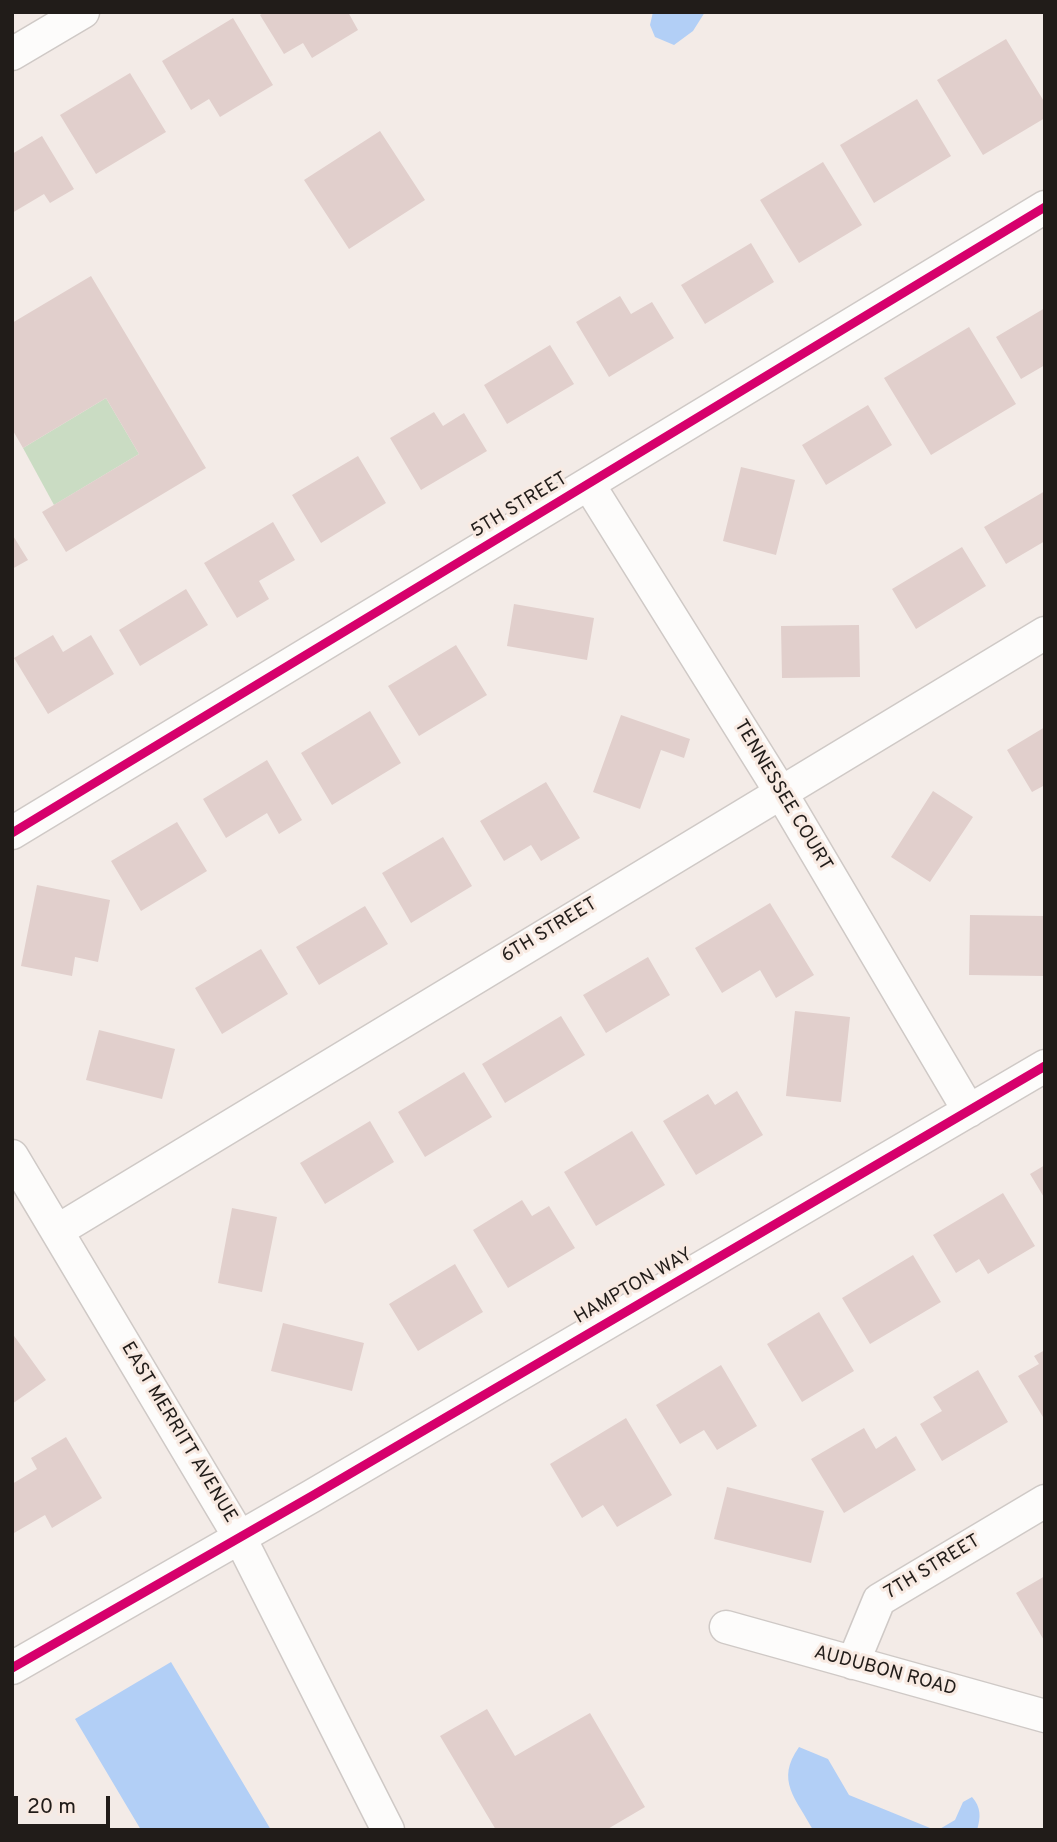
<!DOCTYPE html>
<style>
body{margin:0}
#map{position:relative;width:1057px;height:1842px;overflow:hidden;background:#f3ebe7;font-family:Overpass,sans-serif}
canvas{display:block}
.frame{position:absolute;inset:0;border:14px solid #211c19;pointer-events:none}
.scale{position:absolute;left:14px;top:1796px;width:96px;height:32px;box-sizing:border-box;border:4px solid #211c19;border-top:0;padding-left:9px;font-size:21px;line-height:24px;white-space:nowrap;color:#211c19;-webkit-text-stroke:5px #f8eae2;paint-order:stroke}
</style>
<div id="map">
<canvas width="1057" height="1842"></canvas>
<div class="frame"></div>
<div class="scale">20 m</div>
</div>
<script>
const ctx = document.querySelector('canvas').getContext('2d');
ctx.lineJoin = 'round';
function fill(path, color) { ctx.fillStyle = color; ctx.fill(path, 'evenodd'); }
function strokePath(path, color, width, dash) { ctx.strokeStyle = color; ctx.lineWidth = width; ctx.lineCap = dash ? 'butt' : 'round'; ctx.setLineDash(dash || []); ctx.stroke(path); }
function label(font, color, halo, rows, align = 'center') {
  ctx.font = font + ' Overpass,sans-serif'; ctx.lineWidth = 6; ctx.setLineDash([]); ctx.textBaseline = 'middle'; ctx.strokeStyle = halo; ctx.fillStyle = color; for (const [text, x, y, turn = 0] of rows) {
    ctx.save(); ctx.translate(x, y); ctx.rotate((+turn || 0) * Math.PI / 180); ctx.textAlign = isNaN(turn) ? turn : align; if (halo) ctx.strokeText(text, 0, 0); ctx.fillText(text, 0, 0); ctx.restore();
  }
}
const green = new Path2D(`
 M 106,398 L 139,454 L 54,505 L 23,448 Z`);
const water = new Path2D(`
 M 653,12 L 705,12 L 693,31 L 674,45 L 655,37 L 650,25 Z
 M 171,1662 L 271,1830 L 141,1830 L 75,1719 Z
 M 799,1747 L 828,1759 L 849,1795 L 935,1830 L 813,1830 C 796,1798 775,1781 799,1747 Z
 M 972,1797 C 981,1807 981,1817 977,1830 L 938,1830 L 955,1820 L 963,1802 Z`);
const building = new Path2D(`
 M 265,12 L 348,12 L 358,30 L 312,58 L 303,43 L 284,54 L 260,15 Z
 M 233,18 L 273,85 L 220,117 L 209,99 L 191,110 L 162,61 Z
 M 1006,39 L 1045,103 L 1045,118 L 983,155 L 937,80 Z
 M 130,73 L 166,132 L 96,174 L 60,115 Z
 M 917,99 L 951,156 L 874,203 L 840,145 Z
 M 380,131 L 425,200 L 349,249 L 304,180 Z
 M 42,136 L 74,189 L 50,203 L 44,194 L 12,213 L 12,154 Z
 M 823,162 L 862,225 L 799,263 L 760,200 Z
 M 751,243 L 774,282 L 705,324 L 681,285 Z
 M 91,276 L 206,468 L 66,552 L 42,512 L 139,454 L 106,398 L 23,448 L 12,429 L 12,323 Z
 M 620,296 L 631,314 L 652,302 L 674,338 L 609,377 L 576,322 Z
 M 1045,308 L 1045,365 L 1021,379 L 996,337 Z
 M 969,327 L 1016,404 L 931,455 L 884,378 Z
 M 550,345 L 574,384 L 507,424 L 484,385 Z
 M 868,405 L 892,445 L 826,485 L 802,445 Z
 M 434,412 L 443,426 L 464,413 L 487,451 L 421,490 L 390,438 Z
 M 358,456 L 386,503 L 321,543 L 292,495 Z
 M 741,467 L 795,480 L 776,555 L 723,541 Z
 M 1045,491 L 1045,541 L 1006,564 L 984,527 Z
 M 273,522 L 295,560 L 259,581 L 269,599 L 237,618 L 204,563 Z
 M 12,534 L 28,560 L 12,569 Z
 M 962,547 L 986,586 L 916,629 L 892,589 Z
 M 186,589 L 208,625 L 140,666 L 119,630 Z
 M 514,604 L 594,618 L 587,660 L 507,646 Z
 M 859,625 L 860,677 L 782,678 L 781,626 Z
 M 53,635 L 63,652 L 91,635 L 114,674 L 48,714 L 14,658 Z
 M 456,645 L 487,695 L 419,736 L 388,686 Z
 M 370,711 L 401,763 L 332,805 L 301,753 Z
 M 621,715 L 690,739 L 684,758 L 661,750 L 640,809 L 593,792 Z
 M 1045,727 L 1045,785 L 1032,792 L 1007,750 Z
 M 267,760 L 302,820 L 279,834 L 267,813 L 226,838 L 203,799 Z
 M 546,782 L 580,838 L 541,861 L 531,845 L 504,861 L 480,821 Z
 M 933,791 L 973,817 L 930,882 L 891,857 Z
 M 177,822 L 207,871 L 141,911 L 111,861 Z
 M 443,837 L 472,886 L 411,923 L 382,873 Z
 M 37,885 L 110,900 L 98,962 L 75,957 L 72,976 L 21,966 Z
 M 770,903 L 814,975 L 776,998 L 760,970 L 722,993 L 695,948 Z
 M 365,906 L 388,944 L 319,985 L 296,947 Z
 M 970,915 L 1045,916 L 1045,976 L 969,975 Z
 M 261,949 L 288,994 L 222,1034 L 195,988 Z
 M 648,957 L 670,995 L 606,1033 L 583,995 Z
 M 795,1011 L 850,1017 L 841,1102 L 786,1096 Z
 M 561,1016 L 585,1055 L 505,1103 L 482,1064 Z
 M 99,1030 L 175,1049 L 162,1099 L 86,1080 Z
 M 464,1072 L 492,1117 L 425,1157 L 398,1112 Z
 M 737,1091 L 763,1135 L 696,1175 L 663,1121 L 708,1094 L 715,1105 Z
 M 370,1121 L 394,1162 L 325,1204 L 300,1163 Z
 M 632,1131 L 665,1185 L 596,1226 L 564,1172 Z
 M 1045,1165 L 1045,1199 L 1030,1174 Z
 M 1003,1193 L 1035,1246 L 988,1274 L 979,1259 L 956,1273 L 933,1235 Z
 M 522,1200 L 532,1216 L 549,1206 L 575,1248 L 508,1288 L 473,1230 Z
 M 232,1208 L 277,1217 L 262,1292 L 218,1283 Z
 M 913,1255 L 941,1302 L 870,1344 L 842,1298 Z
 M 455,1264 L 483,1312 L 418,1351 L 389,1304 Z
 M 819,1312 L 854,1371 L 802,1402 L 767,1344 Z
 M 283,1323 L 364,1343 L 352,1391 L 271,1371 Z
 M 12,1333 L 46,1380 L 12,1404 Z
 M 1045,1350 L 1045,1416 L 1043,1417 L 1018,1376 L 1039,1364 L 1034,1356 Z
 M 721,1365 L 757,1426 L 717,1450 L 704,1430 L 680,1444 L 656,1405 Z
 M 978,1370 L 1008,1422 L 942,1461 L 920,1424 L 942,1411 L 933,1397 Z
 M 626,1418 L 672,1495 L 617,1527 L 603,1505 L 582,1518 L 550,1464 Z
 M 864,1428 L 876,1449 L 896,1436 L 916,1470 L 844,1513 L 811,1459 Z
 M 66,1437 L 102,1498 L 52,1528 L 45,1515 L 14,1533 L 12,1484 L 37,1469 L 31,1458 Z
 M 727,1487 L 824,1511 L 811,1563 L 714,1539 Z
 M 1045,1576 L 1045,1642 L 1016,1593 Z
 M 487,1709 L 515,1756 L 590,1713 L 645,1807 L 606,1830 L 496,1830 L 440,1736 Z`);
const minor = new Path2D(`
 M 12,54 L 83,12
 M 589,485 L 780,791 L 969,1111
 M 12,833 L 1045,207
 M 12,1156 L 240,1538 L 388,1830
 M 57,1231 L 1045,633
 M 726,1627 L 1045,1716
 M 853,1663 L 879,1600 L 1045,1501
 M 12,1668 L 312,1496 L 1045,1066`);
const cycleway = new Path2D(`
 M 12,833 L 1045,207
 M 12,1668 L 312,1496 L 1045,1066`);
const streetNames = [
 ["5TH STREET",520,506,-31],
 ["TENNESSEE COURT",782,796,59],
 ["6TH STREET",550,931,-31],
 ["HAMPTON WAY",634,1287,-30],
 ["EAST MERRITT AVENUE",178,1433,59],
 ["7TH STREET",933,1568,-31],
 ["AUDUBON ROAD",885,1672,15]
];
fill(green, '#cadcc3');
fill(water, '#b2cff6');
fill(building, '#e1cfcc');
strokePath(minor, '#cfc9c6', 35);
strokePath(minor, '#fdfcfb', 32);
strokePath(cycleway, '#d6006c', 9);
label('19px', '#211c19', '#f8eae2', streetNames);
</script>
